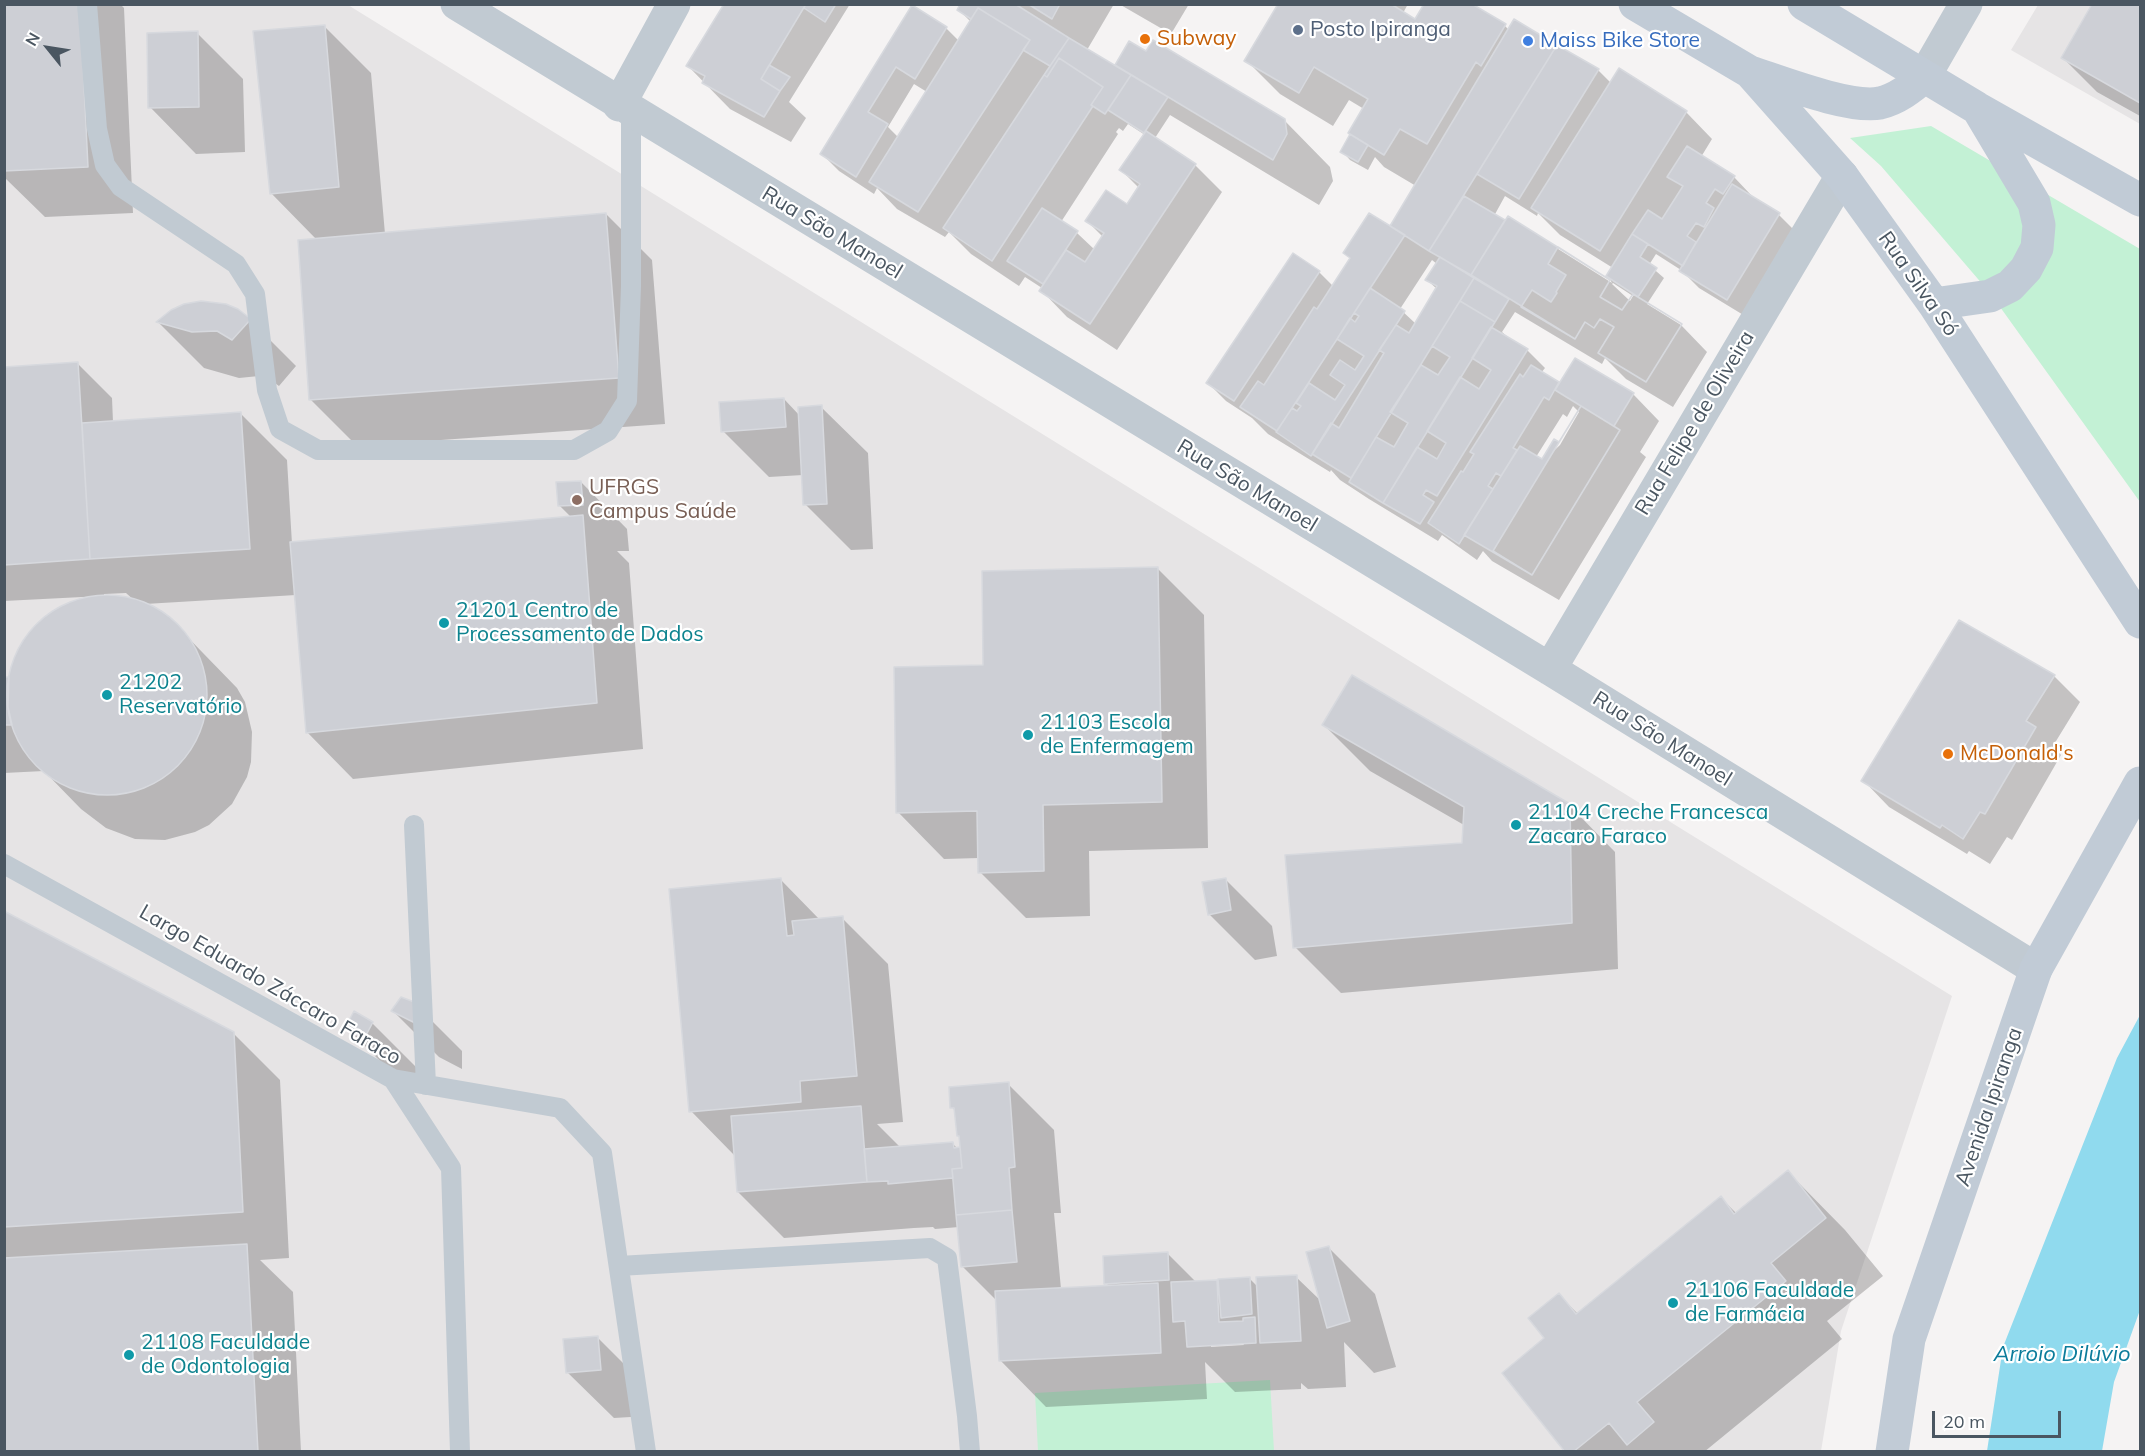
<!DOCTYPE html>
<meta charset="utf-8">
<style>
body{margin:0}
#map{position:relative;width:2145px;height:1456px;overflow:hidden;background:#f5f3f3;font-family:Mulish,sans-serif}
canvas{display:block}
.frame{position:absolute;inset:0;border:6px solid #4a5661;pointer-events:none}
.north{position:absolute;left:18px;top:18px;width:60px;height:60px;-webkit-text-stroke:4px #fff;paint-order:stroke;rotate:300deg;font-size:16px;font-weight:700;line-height:24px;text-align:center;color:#4a5661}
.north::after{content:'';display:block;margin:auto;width:21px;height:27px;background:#4a5661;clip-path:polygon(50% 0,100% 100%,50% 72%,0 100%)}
.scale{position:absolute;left:1932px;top:1411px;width:129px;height:27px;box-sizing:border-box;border:3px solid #4a5661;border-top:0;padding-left:8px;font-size:18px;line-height:21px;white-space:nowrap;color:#4a5661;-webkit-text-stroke:4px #fff;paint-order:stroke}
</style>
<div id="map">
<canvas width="2145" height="1456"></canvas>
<div class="frame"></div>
<div class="north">N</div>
<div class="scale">20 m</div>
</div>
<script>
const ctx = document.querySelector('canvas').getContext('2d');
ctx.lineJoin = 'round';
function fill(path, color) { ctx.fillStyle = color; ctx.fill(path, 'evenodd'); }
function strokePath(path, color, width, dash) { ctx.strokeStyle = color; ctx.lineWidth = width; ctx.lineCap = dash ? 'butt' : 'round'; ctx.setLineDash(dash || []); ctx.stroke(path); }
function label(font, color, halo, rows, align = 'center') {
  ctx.font = font + ' Mulish,sans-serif'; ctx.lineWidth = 4.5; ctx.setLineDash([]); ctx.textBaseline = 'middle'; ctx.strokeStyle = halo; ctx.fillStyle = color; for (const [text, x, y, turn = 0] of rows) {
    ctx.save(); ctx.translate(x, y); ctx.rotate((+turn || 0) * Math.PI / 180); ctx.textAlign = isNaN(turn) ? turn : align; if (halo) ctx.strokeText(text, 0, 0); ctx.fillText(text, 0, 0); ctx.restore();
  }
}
const education = new Path2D(`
 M 5,5 L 348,5 L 1952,996 L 1841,1331 L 1821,1451 L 5,1452 Z
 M 2038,5 L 2140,5 L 2140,124 L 2011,50 Z`);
const green = new Path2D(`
 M 1931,126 L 2140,249 L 2140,502 L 1990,293 L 1881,166 L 1850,138 Z
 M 1270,1380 L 1274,1451 L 1038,1451 L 1035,1393 Z`);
const water = new Path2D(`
 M 2140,1015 L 2140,1310 L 2114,1382 L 2102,1451 L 1987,1451 L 2003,1347 L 2117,1058 Z`);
const shadow = new Path2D(`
 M 4,4 L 120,4 L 124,8 L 133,213 L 45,217 L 4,177 Z
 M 726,4 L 850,4 L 789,102 L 806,118 L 791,142 L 730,109 L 688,66 Z
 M 962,4 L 1114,4 L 1087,50 L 1122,70 L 1117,65 L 1284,120 L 1330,167 L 1333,181 L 1319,205 L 1170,115 L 1155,138 L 1195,165 L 1222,192 L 1117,350 L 1067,317 L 1041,290 L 1042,288 L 1025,277 L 1019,286 L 971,254 L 949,232 L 945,237 L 897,209 L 877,188 L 874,194 L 839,171 L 822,154 L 912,7 L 946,28 L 959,41 L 971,22 L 959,10 ZM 914,84 L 927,92 L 899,138 L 888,127 ZM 1128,124 L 1145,135 L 1121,170 L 1139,188 L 1127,206 L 1087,221 L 1103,237 L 1095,250 L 1077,233 L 1061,222 L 1118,134 L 1116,132 L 1119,128 L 1123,131 Z
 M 1119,4 L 1189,4 L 1171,34 Z
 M 1280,4 L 1408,4 L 1403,13 L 1416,21 L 1505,26 L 1509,30 L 1514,21 L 1598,70 L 1611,83 L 1686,112 L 1712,139 L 1701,157 L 1734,177 L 1751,195 L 1750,197 L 1779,215 L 1797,233 L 1745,316 L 1699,288 L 1681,270 L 1656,254 L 1649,265 L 1664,278 L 1647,304 L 1681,325 L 1707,352 L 1673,407 L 1626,379 L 1605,358 L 1602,364 L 1515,312 L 1502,332 L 1512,341 L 1527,350 L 1545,368 L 1541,373 L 1560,385 L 1633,394 L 1659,421 L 1640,452 L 1646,457 L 1559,600 L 1492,561 L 1483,551 L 1477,560 L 1442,535 L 1438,541 L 1369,499 L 1340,480 L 1331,470 L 1330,472 L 1268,434 L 1252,418 L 1226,401 L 1208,383 L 1319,272 L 1333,286 L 1351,259 L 1344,253 L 1390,229 L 1416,186 L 1384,167 L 1375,157 L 1368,170 L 1350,160 L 1342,151 L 1364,109 L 1349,100 L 1333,126 L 1280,94 L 1246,60 ZM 1505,196 L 1537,216 L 1538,213 L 1560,235 L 1613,268 L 1608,276 L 1612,283 L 1509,218 L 1505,223 L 1494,216 ZM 1432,260 L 1437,264 L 1427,280 L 1437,289 L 1416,324 L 1400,309 ZM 1613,283 L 1633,296 L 1630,301 L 1612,284 ZM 1573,406 L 1579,412 L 1560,445 L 1543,461 L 1536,457 L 1563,414 L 1567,417 Z
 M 2094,4 L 2140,4 L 2140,116 L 2097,92 L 2063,58 Z
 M 325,27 L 371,73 L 385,234 L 606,214 L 652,260 L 665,424 L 357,446 L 311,400 L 317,240 L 271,193 Z
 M 197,33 L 243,79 L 245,152 L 196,154 L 150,107 Z
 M 250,320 L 296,366 L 279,386 L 272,381 L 259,376 L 239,378 L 204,368 L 158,322 Z
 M 78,364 L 112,398 L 113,422 L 241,414 L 287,460 L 292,544 L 572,518 L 559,505 L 581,482 L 627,529 L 629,551 L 617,551 L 629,563 L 643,749 L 353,779 L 307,732 L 296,595 L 145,604 L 169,618 L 237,688 L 245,702 L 252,732 L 251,762 L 247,777 L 232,804 L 209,825 L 195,832 L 165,840 L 135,839 L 106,828 L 81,809 L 44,771 L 4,773 L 4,679 L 10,679 L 15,660 L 30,634 L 41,622 L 67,605 L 102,596 L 4,601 L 4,369 ZM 126,593 L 135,601 L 104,597 L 104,594 Z
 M 784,399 L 800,416 L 821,407 L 868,453 L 873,549 L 851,550 L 805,504 L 803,475 L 769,477 L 723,431 Z
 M 1157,568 L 1204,615 L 1208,848 L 1089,851 L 1090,916 L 1026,918 L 980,872 L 979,858 L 944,859 L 898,812 L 984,666 Z
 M 2054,676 L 2080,702 L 2053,746 L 2061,755 L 2012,840 L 2007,837 L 1990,864 L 1969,851 L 1967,854 L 1889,807 L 1863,780 Z
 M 1324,725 L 1569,805 L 1615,852 L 1618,969 L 1341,993 L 1295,947 L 1463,844 L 1464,825 L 1370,771 Z
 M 781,880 L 820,920 L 842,918 L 888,964 L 903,1122 L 877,1124 L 901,1148 L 953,1144 L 958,1149 L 962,1149 L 961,1138 L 958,1136 L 956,1112 L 952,1107 L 1008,1084 L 1054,1130 L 1061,1213 L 1054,1213 L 1061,1289 L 1110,1287 L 1106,1283 L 1168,1254 L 1196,1282 L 1216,1281 L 1220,1285 L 1249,1278 L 1258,1287 L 1296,1277 L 1321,1301 L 1329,1248 L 1375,1294 L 1396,1367 L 1374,1373 L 1344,1342 L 1346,1387 L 1308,1389 L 1301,1383 L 1301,1389 L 1235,1392 L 1205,1362 L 1207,1399 L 1046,1407 L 1000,1360 L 997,1301 L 962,1266 L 959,1227 L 935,1229 L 933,1227 L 914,1228 L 784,1238 L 738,1192 L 735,1156 L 691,1111 ZM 1242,1342 L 1244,1345 L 1211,1347 L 1211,1344 Z
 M 1226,880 L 1272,926 L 1277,956 L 1255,960 L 1209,914 Z
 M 4,912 L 233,1033 L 280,1080 L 289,1258 L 260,1260 L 293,1292 L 301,1452 L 4,1452 Z
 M 416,1005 L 462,1051 L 462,1069 L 439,1057 L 393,1011 Z
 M 355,1013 L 373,1024 L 419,1070 L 410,1084 L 393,1074 L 347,1028 Z
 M 1788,1172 L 1845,1230 L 1883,1276 L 1827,1321 L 1842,1339 L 1704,1452 L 1567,1452 L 1546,1338 L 1559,1295 L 1578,1314 L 1721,1198 L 1737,1214 Z
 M 598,1338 L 644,1384 L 647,1416 L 614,1418 L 567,1372 Z`);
const building = new Path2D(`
 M 4,4 L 80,4 L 88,167 L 4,171 Z
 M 724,4 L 806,4 L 761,79 L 780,91 L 764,117 L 702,83 L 705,76 L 686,66 Z
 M 806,4 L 836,4 L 825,22 L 804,8 Z
 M 960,4 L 1015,4 L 1069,38 L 1050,66 L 1023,50 L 1030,40 L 978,8 L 971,19 L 957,10 Z
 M 1028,4 L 1060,4 L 1052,19 Z
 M 1278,4 L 1391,4 L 1415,19 L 1424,4 L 1472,4 L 1506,24 L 1481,66 L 1476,62 L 1427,144 L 1400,129 L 1384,155 L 1348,133 L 1368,99 L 1314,67 L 1299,93 L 1244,61 Z
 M 2092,4 L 2140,4 L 2140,103 L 2061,58 Z
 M 912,5 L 947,27 L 915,79 L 896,67 L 868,112 L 888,124 L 856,177 L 820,154 Z
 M 978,8 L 1030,40 L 918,212 L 869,182 Z
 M 1514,19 L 1557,45 L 1429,251 L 1390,226 Z
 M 325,25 L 339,187 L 270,194 L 253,31 Z
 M 198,31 L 199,107 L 148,108 L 147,33 Z
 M 1069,38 L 1131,75 L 1105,114 L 1091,105 L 1103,87 L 1059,58 L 1047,77 L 1044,75 Z
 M 1153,40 L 1285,119 L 1287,134 L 1273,160 L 1115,65 L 1129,41 L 1146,51 Z
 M 1557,45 L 1599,69 L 1519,199 L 1477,174 Z
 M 1059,58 L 1103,87 L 1091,105 L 1093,106 L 992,261 L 943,228 L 1044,75 L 1047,77 Z
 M 769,65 L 790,77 L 780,91 L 761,79 Z
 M 1619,68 L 1687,111 L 1600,251 L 1531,208 Z
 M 1131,75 L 1168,97 L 1144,133 L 1108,110 Z
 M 1146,131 L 1196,164 L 1090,324 L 1039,291 L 1066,250 L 1085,262 L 1104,233 L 1085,221 L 1106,190 L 1127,204 L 1140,184 L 1119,170 Z
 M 1350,134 L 1368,145 L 1358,162 L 1340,152 Z
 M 1687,146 L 1735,176 L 1723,194 L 1715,189 L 1706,203 L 1714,208 L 1704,227 L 1696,223 L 1687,236 L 1696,242 L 1683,266 L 1632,234 L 1648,210 L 1662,219 L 1683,186 L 1667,177 Z
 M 1732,184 L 1780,213 L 1727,300 L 1679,271 Z
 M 1464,196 L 1505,220 L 1471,275 L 1429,251 Z
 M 1042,208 L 1078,231 L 1043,284 L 1007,261 Z
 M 606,213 L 619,378 L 309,400 L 298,240 Z
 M 1369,213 L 1405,235 L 1277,431 L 1240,407 L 1258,381 L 1264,385 L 1314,307 L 1317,309 L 1350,258 L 1343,253 Z
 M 1508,216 L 1610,280 L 1600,297 L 1622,310 L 1633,294 L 1682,324 L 1646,382 L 1598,353 L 1614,327 L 1600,319 L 1594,328 L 1585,322 L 1575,339 L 1471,275 Z
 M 1632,234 L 1648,244 L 1640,257 L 1657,268 L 1638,297 L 1606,276 Z
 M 1558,247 L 1610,280 L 1600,297 L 1622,310 L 1633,294 L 1682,324 L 1646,382 L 1598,353 L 1614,327 L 1600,319 L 1594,328 L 1585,322 L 1575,339 L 1521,307 L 1532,290 L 1551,302 L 1557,293 L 1556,292 L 1566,275 L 1548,264 Z
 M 1293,253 L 1320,271 L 1234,401 L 1206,383 Z
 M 1440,257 L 1474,278 L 1351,478 L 1312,454 L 1331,423 L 1339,428 L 1384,353 L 1379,350 L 1396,325 L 1409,333 L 1437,286 L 1425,280 Z
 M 1474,278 L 1509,299 L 1495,322 L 1460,301 Z
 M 1370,288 L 1405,311 L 1311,456 L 1276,432 L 1292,408 L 1297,411 L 1301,406 L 1296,403 L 1309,383 L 1335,400 L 1345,385 L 1330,375 L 1340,360 L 1355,370 L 1364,356 L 1337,339 L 1350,318 L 1355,322 L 1359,316 L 1354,313 Z
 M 201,301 L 226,304 L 238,309 L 251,319 L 232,340 L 217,331 L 192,332 L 156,322 L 171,310 L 184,304 Z
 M 1460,301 L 1495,322 L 1383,503 L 1349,482 L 1376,437 L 1394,447 L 1408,423 L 1390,412 L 1421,365 L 1438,375 L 1450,357 L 1432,346 Z
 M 1491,327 L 1528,349 L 1437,496 L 1426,490 L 1423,495 L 1434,502 L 1420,524 L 1383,503 L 1417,447 L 1437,459 L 1446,443 L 1427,431 L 1460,377 L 1479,389 L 1491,370 L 1472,358 Z
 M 1575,358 L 1634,393 L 1614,426 L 1620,430 L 1532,575 L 1464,535 L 1520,446 L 1542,459 L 1554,439 L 1559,442 L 1581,406 L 1555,390 Z
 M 78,362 L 90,559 L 4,565 L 4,367 Z
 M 1531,365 L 1559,382 L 1549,400 L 1544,397 L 1513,448 L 1517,450 L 1501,476 L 1496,473 L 1488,486 L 1493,489 L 1459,544 L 1428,523 L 1461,471 L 1463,472 L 1474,454 L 1470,452 L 1520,374 L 1523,377 Z
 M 784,398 L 786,427 L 721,432 L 719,402 Z
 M 822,405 L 827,504 L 803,505 L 798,407 Z
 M 1581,406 L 1620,430 L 1532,575 L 1493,551 Z
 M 241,412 L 250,549 L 90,559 L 82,423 Z
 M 581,481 L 583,505 L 558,506 L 556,482 Z
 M 583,515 L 597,703 L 306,733 L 290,542 Z
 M 1158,567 L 1162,802 L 1043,805 L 1044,871 L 978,873 L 977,811 L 896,813 L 894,667 L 983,665 L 982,571 Z
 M7 695a100 100 0 1 1 200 0a100 100 0 1 1-200 0Z
 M 1959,620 L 2055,675 L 2026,721 L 2036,727 L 1985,814 L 1980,812 L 1963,839 L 1942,825 L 1940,828 L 1861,781 Z
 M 1352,675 L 1570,804 L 1572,923 L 1293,948 L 1285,855 L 1462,843 L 1464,807 L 1322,725 Z
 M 4,677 L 9,677 L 8,707 L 12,725 L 4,725 Z
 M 781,878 L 787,936 L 794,935 L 792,921 L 843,916 L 857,1076 L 800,1081 L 801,1102 L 689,1112 L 669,889 Z
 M 1226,878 L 1231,910 L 1208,915 L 1202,882 Z
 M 4,911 L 234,1032 L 243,1212 L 4,1227 Z
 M 401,997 L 417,1003 L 417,1024 L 391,1011 Z
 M 354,1011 L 373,1022 L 364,1039 L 345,1028 Z
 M 1009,1082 L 1015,1167 L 1009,1168 L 1012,1210 L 956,1215 L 952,1169 L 962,1168 L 959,1136 L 957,1136 L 954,1108 L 950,1108 L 949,1087 Z
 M 861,1106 L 867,1182 L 737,1192 L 731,1116 Z
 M 953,1142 L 954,1148 L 960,1147 L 962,1168 L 952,1169 L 953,1178 L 888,1184 L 888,1181 L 867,1182 L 864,1149 Z
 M 1788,1170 L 1826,1218 L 1771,1263 L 1786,1281 L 1637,1402 L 1654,1422 L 1627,1445 L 1609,1423 L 1573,1452 L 1565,1452 L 1502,1373 L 1544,1338 L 1528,1318 L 1559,1293 L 1576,1314 L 1721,1196 L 1734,1214 Z
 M 1012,1210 L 1017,1262 L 961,1267 L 956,1215 Z
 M 247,1244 L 258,1452 L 4,1452 L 4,1258 Z
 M 1329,1246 L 1350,1321 L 1327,1328 L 1306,1252 Z
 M 1168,1252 L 1169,1280 L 1104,1284 L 1103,1256 Z
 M 1297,1275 L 1301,1341 L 1260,1343 L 1256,1277 Z
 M 1250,1277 L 1252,1314 L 1221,1318 L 1218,1279 Z
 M 1217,1280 L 1219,1322 L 1243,1321 L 1243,1318 L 1255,1317 L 1256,1343 L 1187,1347 L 1185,1321 L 1173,1322 L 1171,1282 Z
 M 1158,1283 L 1161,1353 L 999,1361 L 995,1291 Z
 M 598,1336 L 601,1370 L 566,1373 L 563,1339 Z`);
const service = new Path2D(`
 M 87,4 L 97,129 L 105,165 L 121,187 L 236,264 L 255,294 L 267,390 L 280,429 L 318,450 L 574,450 L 608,431 L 627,401 L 631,286 L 631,112
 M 414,825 L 426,1085
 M 4,864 L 393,1079 L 451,1168 L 460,1452
 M 393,1079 L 560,1108 L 602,1153 L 646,1452
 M 619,1266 L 930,1248 L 947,1258 L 967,1416 L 970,1452`);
const minor = new Path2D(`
 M 457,4 L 1550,669 L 2036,969
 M 619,105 L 674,4
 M 1550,669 L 1842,176`);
const tertiary = new Path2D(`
 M 1924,77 L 1966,4`);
const secondary = new Path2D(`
 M 1635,4 L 1750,72 L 1842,176 L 1934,304 L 2140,622
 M 1804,4 L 1977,108 L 2140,200
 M 1750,72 C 1781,82 1850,109 1880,103 C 1897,99 1911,88 1924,77
 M 1934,304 L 1990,296 L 2010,286 L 2026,269 L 2037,248 L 2039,225 L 2034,203 L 1978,109
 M 1892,1452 L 1909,1339 L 2036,969 L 2140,783`);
const markers = [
 [1298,30,6,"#5c6f8a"],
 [1145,39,6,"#e8710a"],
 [1528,41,6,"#3f7fe0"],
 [577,500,6,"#8d6e63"],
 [444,623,6,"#0f9aa8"],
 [107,695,6,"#0f9aa8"],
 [1028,735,6,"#0f9aa8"],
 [1948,754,6,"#e8710a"],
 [1516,825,6,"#0f9aa8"],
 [1673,1303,6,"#0f9aa8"],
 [129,1355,6,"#0f9aa8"]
];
const serviceNames = [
 ["Posto Ipiranga",1310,30]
];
const foodNames = [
 ["Subway",1157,39],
 ["McDonald's",1960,754]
];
const shopNames = [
 ["Maiss Bike Store",1540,41]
];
const streetNames = [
 ["Rua São Manoel",832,233,31],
 ["Rua Silva Só",1918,284,55],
 ["Rua Felipe de Oliveira",1695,423,-59],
 ["Rua São Manoel",1247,486,31],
 ["Rua São Manoel",1662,739,32],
 ["Largo Eduardo Záccaro Faraco",270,985,30],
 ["Avenida Ipiranga",1989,1107,-71]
];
const educationNames = [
 ["UFRGS",589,488],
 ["Campus Saúde",589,512]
];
const cultureNames = [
 ["21201 Centro de",456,611],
 ["Processamento de Dados",456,635],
 ["21202",119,683],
 ["Reservatório",119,707],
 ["21103 Escola",1040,723],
 ["de Enfermagem",1040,747],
 ["21104 Creche Francesca",1528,813],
 ["Zacaro Faraco",1528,837],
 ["21106 Faculdade",1685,1291],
 ["de Farmácia",1685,1315],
 ["21108 Faculdade",141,1343],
 ["de Odontologia",141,1367]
];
const waterNames = [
 ["Arroio Dilúvio",2062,1354]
];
fill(education, '#e6e4e5');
fill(green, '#c3f1d5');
fill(water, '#90daee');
fill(shadow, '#0003');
fill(building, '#cdcfd5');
strokePath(building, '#d7d9de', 1.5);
strokePath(service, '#c1cad2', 20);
strokePath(minor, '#c1cad2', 33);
strokePath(tertiary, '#c1cad2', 33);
strokePath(secondary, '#c1cbd6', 33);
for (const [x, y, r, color] of markers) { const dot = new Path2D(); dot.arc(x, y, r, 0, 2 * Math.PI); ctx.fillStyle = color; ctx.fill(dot); strokePath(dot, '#fff', 2); }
label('21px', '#4e5e75', '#fff', serviceNames, 'left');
label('21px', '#c56008', '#fff', foodNames, 'left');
label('21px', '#366cbe', '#fff', shopNames, 'left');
label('21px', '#4a5661', '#fff', streetNames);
label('21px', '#785e54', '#fff', educationNames, 'left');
label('21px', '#0d838f', '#fff', cultureNames, 'left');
label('italic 22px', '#0c7c9b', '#fff', waterNames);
</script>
